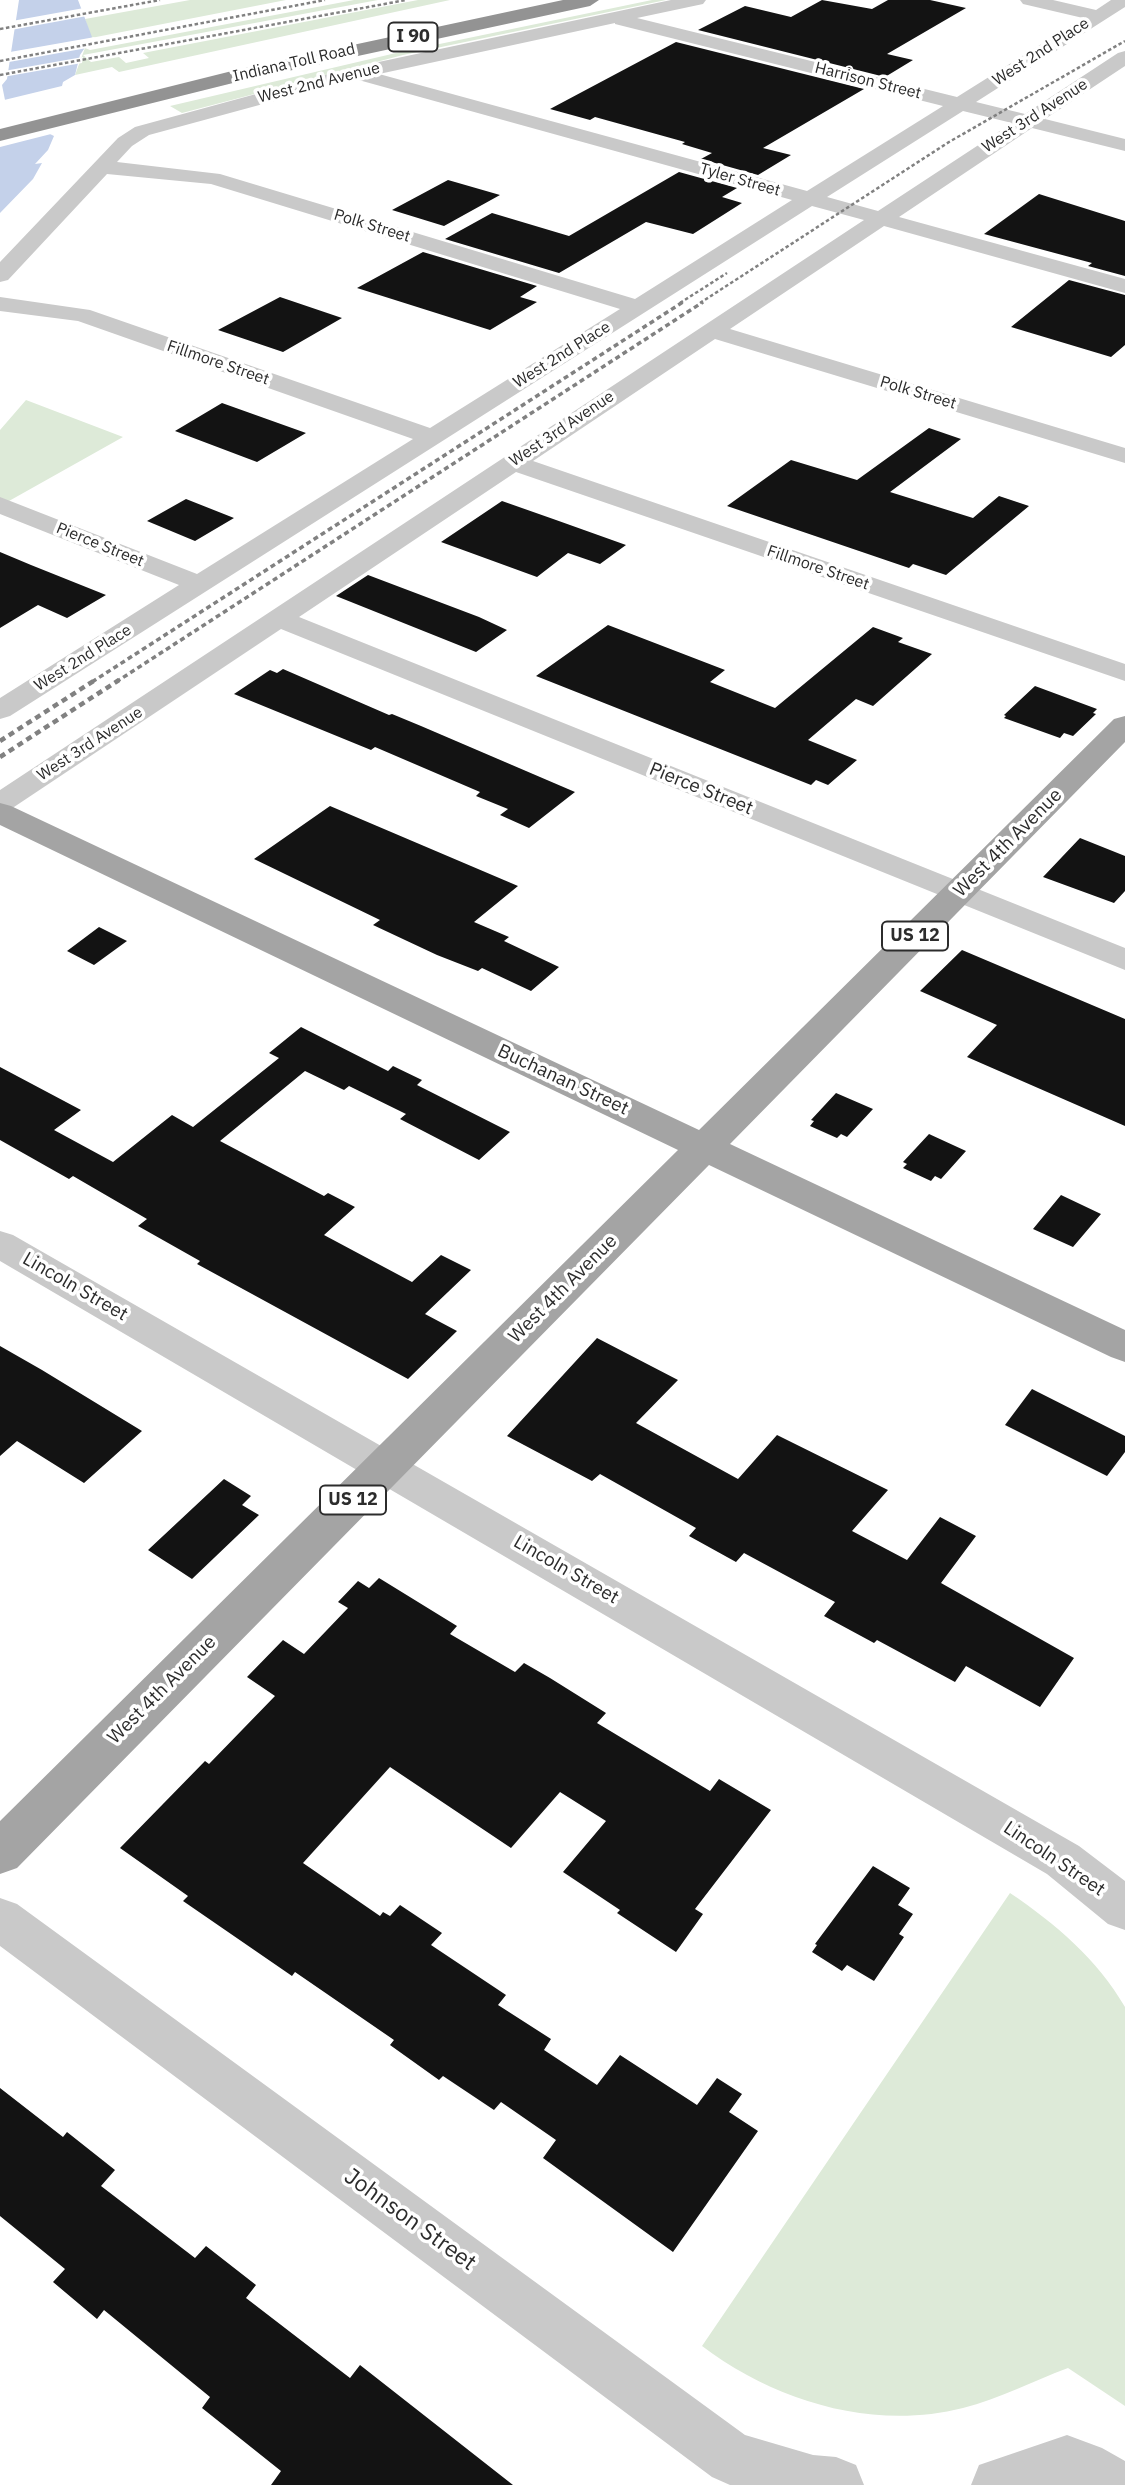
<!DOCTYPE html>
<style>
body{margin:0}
canvas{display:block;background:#fff}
</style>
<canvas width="1125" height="2485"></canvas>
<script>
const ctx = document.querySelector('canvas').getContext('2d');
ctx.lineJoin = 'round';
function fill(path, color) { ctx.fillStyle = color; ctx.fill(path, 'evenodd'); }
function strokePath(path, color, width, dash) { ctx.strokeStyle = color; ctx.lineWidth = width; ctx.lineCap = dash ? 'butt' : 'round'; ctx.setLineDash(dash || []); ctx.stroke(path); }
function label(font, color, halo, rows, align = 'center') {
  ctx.font = font + ' "IBM Plex Sans",sans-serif'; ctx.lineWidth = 7; ctx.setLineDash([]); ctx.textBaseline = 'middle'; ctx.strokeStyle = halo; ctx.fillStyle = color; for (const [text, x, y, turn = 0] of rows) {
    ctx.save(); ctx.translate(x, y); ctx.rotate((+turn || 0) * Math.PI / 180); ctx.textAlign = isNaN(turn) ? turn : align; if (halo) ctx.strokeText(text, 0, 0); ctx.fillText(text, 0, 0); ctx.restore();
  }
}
const green = new Path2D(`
 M 190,0 L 286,0 L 91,38 L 85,19 Z
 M 354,0 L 378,0 L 83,55 L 91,62 L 119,57 L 126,63 L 149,58 L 143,53 L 418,0 L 450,0 L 119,72 L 112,67 L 75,75 L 85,48 L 90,50 Z
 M 652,0 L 666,0 L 403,55 L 182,113 L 170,106 L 396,53 Z
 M 26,400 L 123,437 L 9,501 L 0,498 L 0,430 Z
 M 1010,1893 C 1056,1924 1097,1959 1125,2007 L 1125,2406 L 1068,2368 C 1033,2381 999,2399 963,2408 C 872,2431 775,2401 702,2346 Z`);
const water = new Path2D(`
 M 19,0 L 78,0 L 92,37 L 80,55 L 75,75 L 63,82 L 50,134 L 54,136 L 48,150 L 35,164 L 42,163 L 33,179 L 0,213 L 0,108 L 5,100 L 2,85 L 7,79 Z`);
const pier = new Path2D(`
 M 84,8 L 87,16 L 11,30 L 12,21 Z
 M 95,37 L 87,48 L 9,62 L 10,52 Z
 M 83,57 L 82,63 L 3,77 L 4,71 Z
 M 66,85 L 55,133 L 0,147 L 0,101 Z`);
const building = new Path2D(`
 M 822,0 L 872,9 L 888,0 L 930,0 L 966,8 L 887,54 L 913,60 L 885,77 L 698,30 L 745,6 L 791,17 Z
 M 676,42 L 864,89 L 763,148 L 791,155 L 758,175 L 701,159 L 712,153 L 682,144 L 685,142 L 595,117 L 590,120 L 550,109 Z
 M 679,172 L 737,188 L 722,197 L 742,203 L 693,234 L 646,222 L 559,273 L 445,239 L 492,213 L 569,236 Z
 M 448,180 L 500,195 L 444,226 L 392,210 Z
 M 1039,194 L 1125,221 L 1125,276 L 1088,266 L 1092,263 L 984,234 Z
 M 423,252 L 537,286 L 520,297 L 537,302 L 490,330 L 357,288 Z
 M 1069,280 L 1125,295 L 1125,345 L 1111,357 L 1011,327 Z
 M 280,297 L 342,318 L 283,352 L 218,330 Z
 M 222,403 L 306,433 L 257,462 L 175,431 Z
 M 929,428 L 961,439 L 890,492 L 973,518 L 999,496 L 1029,506 L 946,575 L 913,564 L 909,568 L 727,506 L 791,460 L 857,480 Z
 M 186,499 L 234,518 L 195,541 L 147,521 Z
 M 502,501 L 556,520 L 626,545 L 600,564 L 568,553 L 537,577 L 441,542 Z
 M 0,552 L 31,565 L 106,595 L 67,618 L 38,605 L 0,628 Z
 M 368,575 L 479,617 L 507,630 L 476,652 L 336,596 Z
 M 608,625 L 725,670 L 710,682 L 775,708 L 873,627 L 903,638 L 898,642 L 932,654 L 873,706 L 856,699 L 808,740 L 857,760 L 828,785 L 816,780 L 811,785 L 536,676 Z
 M 283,669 L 389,715 L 392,714 L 421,726 L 575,792 L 529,828 L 500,815 L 508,809 L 476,796 L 480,792 L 375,747 L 371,750 L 234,694 L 270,670 L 277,673 Z
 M 1035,686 L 1097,709 L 1093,713 L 1096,714 L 1073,736 L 1064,733 L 1060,738 L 1004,718 L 1006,716 L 1004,715 Z
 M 330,806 L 518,886 L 474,922 L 509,937 L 504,941 L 559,967 L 531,991 L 482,968 L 478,971 L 437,955 L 373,925 L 380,920 L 254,859 Z
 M 1080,838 L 1125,856 L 1125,891 L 1114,903 L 1043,877 Z
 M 99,927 L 127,941 L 94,965 L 67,951 Z
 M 962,950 L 1125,1019 L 1125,1126 L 967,1057 L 997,1025 L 920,991 Z
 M 301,1027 L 388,1071 L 393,1066 L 422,1080 L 417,1085 L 510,1132 L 479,1160 L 400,1119 L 406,1114 L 349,1086 L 344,1090 L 305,1071 L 220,1141 L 324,1196 L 328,1193 L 355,1207 L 324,1235 L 412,1282 L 441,1255 L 471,1270 L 425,1314 L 457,1331 L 408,1379 L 197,1264 L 200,1261 L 138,1226 L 147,1219 L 73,1176 L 69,1179 L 0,1140 L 0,1067 L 81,1110 L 54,1130 L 113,1162 L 172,1115 L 193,1127 L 279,1058 L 269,1053 Z
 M 836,1093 L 873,1109 L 847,1137 L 841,1134 L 837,1138 L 810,1126 L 814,1121 L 811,1120 Z
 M 929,1134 L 966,1151 L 941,1179 L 935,1176 L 931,1181 L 903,1168 L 907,1164 L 903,1162 Z
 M 1061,1195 L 1101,1214 L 1073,1247 L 1033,1229 Z
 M 597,1338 L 678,1380 L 636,1423 L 738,1479 L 777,1435 L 888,1490 L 852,1531 L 907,1560 L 940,1517 L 976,1536 L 941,1583 L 1074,1658 L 1040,1707 L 966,1666 L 955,1682 L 877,1640 L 874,1643 L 824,1616 L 835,1602 L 744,1553 L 736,1562 L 689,1536 L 696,1528 L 600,1474 L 592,1481 L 507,1436 Z
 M 0,1346 L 42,1370 L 142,1431 L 84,1483 L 17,1441 L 0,1456 Z
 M 1032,1389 L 1125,1436 L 1125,1452 L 1107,1476 L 1005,1425 Z
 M 224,1479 L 251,1496 L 242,1505 L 259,1515 L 192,1579 L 148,1550 Z
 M 379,1578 L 457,1626 L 450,1634 L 515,1672 L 524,1663 L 550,1678 L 606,1713 L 597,1723 L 710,1791 L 719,1779 L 771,1810 L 695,1909 L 703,1914 L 676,1952 L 617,1913 L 620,1910 L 563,1872 L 606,1821 L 560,1792 L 511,1848 L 390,1767 L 303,1863 L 380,1916 L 383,1912 L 390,1916 L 400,1905 L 442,1933 L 431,1945 L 506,1995 L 498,2005 L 551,2039 L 544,2050 L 597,2085 L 620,2055 L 697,2105 L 717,2078 L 742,2094 L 729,2112 L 758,2131 L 673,2252 L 543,2158 L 556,2140 L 501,2102 L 494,2110 L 443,2076 L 439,2080 L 390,2045 L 394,2040 L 295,1972 L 292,1976 L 183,1901 L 188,1896 L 120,1848 L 205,1761 L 209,1764 L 275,1696 L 247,1677 L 283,1640 L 304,1654 L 348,1608 L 338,1602 L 358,1581 L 369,1588 Z
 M 873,1866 L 910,1888 L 898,1905 L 913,1914 L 899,1934 L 904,1937 L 874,1981 L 847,1965 L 842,1971 L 812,1952 L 817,1945 L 815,1944 Z
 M 0,2088 L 63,2137 L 67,2132 L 115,2170 L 101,2186 L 195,2258 L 206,2246 L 256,2285 L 246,2298 L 350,2378 L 360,2365 L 513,2485 L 271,2485 L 281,2471 L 202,2408 L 210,2397 L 104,2310 L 97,2319 L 53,2282 L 65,2269 L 0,2216 Z`);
const street = new Path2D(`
 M 671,0 L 706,0 L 703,4 L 637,18 L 957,97 L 1083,18 L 1023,4 L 1020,0 L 1053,0 L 1096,10 L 1111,0 L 1125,0 L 1125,7 L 976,102 L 1025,114 L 1118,53 L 1125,51 L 1125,66 L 1045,119 L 1125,139 L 1125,151 L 1032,128 L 899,217 L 1125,279 L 1125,293 L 884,226 L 730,329 L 1125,448 L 1125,463 L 715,339 L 533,461 L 1125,664 L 1125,681 L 516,472 L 299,617 L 1125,948 L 1125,970 L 281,629 L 11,809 L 0,812 L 0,790 L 864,220 L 812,206 L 10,716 L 0,719 L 0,698 L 179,585 L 0,514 L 0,497 L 197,574 L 413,439 L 78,321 L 0,311 L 0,297 L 90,310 L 430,428 L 620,309 L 211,184 L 107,174 L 8,280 L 0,282 L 0,262 L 118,138 L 135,127 L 355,67 ZM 615,23 L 615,24 L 943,106 L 807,191 L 379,74 ZM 355,79 L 792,200 L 635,299 L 220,174 L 117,162 L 132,146 L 149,135 ZM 963,111 L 1012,123 L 878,211 L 827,197 Z
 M 0,1231 L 13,1235 L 1079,1846 L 1125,1881 L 1125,1930 L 1108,1924 L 1047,1874 L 0,1261 Z
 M 0,1898 L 17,1904 L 745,2435 L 813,2455 L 836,2457 L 856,2465 L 864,2485 L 730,2485 L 712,2477 L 0,1946 Z
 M 1067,2435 L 1102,2448 L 1125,2461 L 1125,2485 L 971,2485 L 979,2465 Z`);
const primary = new Path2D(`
 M 1125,716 L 1125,742 L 730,1144 L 1125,1330 L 1125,1362 L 1111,1357 L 709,1165 L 17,1868 L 0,1874 L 0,1821 L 678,1150 L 0,825 L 0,803 L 11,806 L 699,1130 L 1114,719 Z`);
const highway = new Path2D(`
 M 563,0 L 599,0 L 590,6 L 237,82 L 0,141 L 0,129 L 236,70 Z`);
const railFar2 = new Path2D(`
 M 0,29 L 160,0
 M 0,61 L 325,0
 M 0,75 L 406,0
 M 680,303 L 727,273
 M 700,303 L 949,142 L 1125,41`);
const railFar1 = new Path2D(`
 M 92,682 L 683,302
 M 116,682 L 703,302`);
const rail = new Path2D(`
 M 0,741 L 95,680
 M 0,757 L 119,680`);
const farStreetnames = [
 ["West 2nd Place",1041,52,-33],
 ["Indiana Toll Road",294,63,-13],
 ["Harrison Street",868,81,14],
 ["West 2nd Avenue",319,83,-14],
 ["West 3rd Avenue",1035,116,-33],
 ["Tyler Street",740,180,16],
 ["Polk Street",372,226,17],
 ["West 2nd Place",562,355,-32],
 ["Fillmore Street",218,363,19],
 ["Polk Street",918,393,17],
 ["West 3rd Avenue",562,429,-34],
 ["Pierce Street",100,545,22],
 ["Fillmore Street",818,568,19],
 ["West 2nd Place",83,658,-32],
 ["West 3rd Avenue",90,744,-33]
];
const shields = [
 [413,37,49],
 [915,936,66],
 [353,1500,66]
];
const shieldNames = [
 ["I 90",413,37],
 ["US 12",915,936],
 ["US 12",353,1500]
];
const streetNames = [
 ["Pierce Street",701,789,22],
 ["West 4th Avenue",1008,843,-45],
 ["Buchanan Street",563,1080,25],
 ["Lincoln Street",75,1287,30],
 ["West 4th Avenue",563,1289,-45],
 ["Lincoln Street",566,1570,30],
 ["West 4th Avenue",162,1690,-45],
 ["Lincoln Street",1054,1859,34]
];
const nearStreetnames = [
 ["Johnson Street",410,2220,36]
];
fill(green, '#ddead8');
fill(water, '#c4d1ea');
fill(pier, '#fff');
fill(building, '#131313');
fill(street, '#c9c9c9');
fill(primary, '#a4a4a4');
fill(highway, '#939393');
strokePath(railFar2, '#818181', 2.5, [3.5, 2.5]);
strokePath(railFar1, '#818181', 3.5, [5, 3.5]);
strokePath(rail, '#818181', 4.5, [6, 4.5]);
label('16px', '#2c2c2c', '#fff', farStreetnames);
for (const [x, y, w] of shields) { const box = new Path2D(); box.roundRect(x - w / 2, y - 14.5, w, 29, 5); ctx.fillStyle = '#fff'; ctx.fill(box); strokePath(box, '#2c2c2c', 2); }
label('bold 18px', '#2c2c2c', null, shieldNames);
label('19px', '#2c2c2c', '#fff', streetNames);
label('23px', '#2c2c2c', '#fff', nearStreetnames);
</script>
